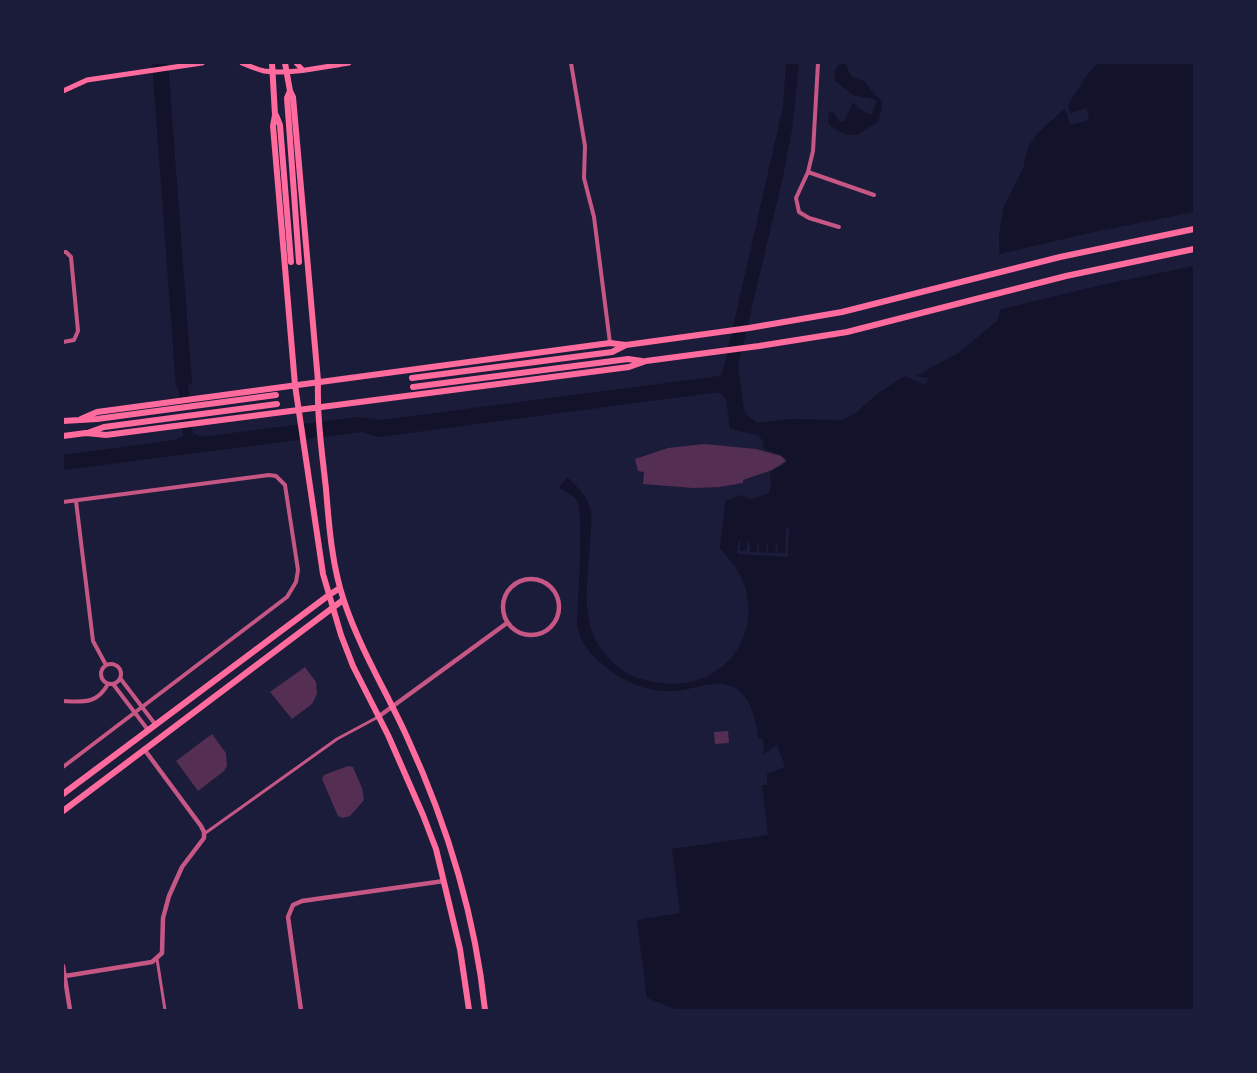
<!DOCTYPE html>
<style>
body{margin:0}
#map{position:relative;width:1257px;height:1073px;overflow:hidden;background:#1b1b3a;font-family:Lora,serif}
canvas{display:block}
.frame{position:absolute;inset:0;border:64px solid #1b1b3a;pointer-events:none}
</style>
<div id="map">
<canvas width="1257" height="1073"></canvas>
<div class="frame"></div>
</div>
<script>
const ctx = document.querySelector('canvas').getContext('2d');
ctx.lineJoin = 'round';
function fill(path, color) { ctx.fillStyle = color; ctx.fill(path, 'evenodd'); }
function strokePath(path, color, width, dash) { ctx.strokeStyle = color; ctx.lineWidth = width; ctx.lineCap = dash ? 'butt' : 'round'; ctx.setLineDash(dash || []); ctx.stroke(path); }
const water = new Path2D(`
 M 152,63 L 168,63 L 192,384 L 176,387 Z
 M 786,63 L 799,63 L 792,129 L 784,172 L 738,366 L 744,410 L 746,414 L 757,423 L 792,419 L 843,420 L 857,412 L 877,394 L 905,376 L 925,385 L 929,378 L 916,376 L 960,352 L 998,320 L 1001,307 L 999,234 L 1004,206 L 1023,169 L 1028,147 L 1038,133 L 1063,110 L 1066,110 L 1070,125 L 1089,120 L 1087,108 L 1070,113 L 1068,105 L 1089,72 L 1098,63 L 1194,63 L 1194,1010 L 678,1010 L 647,998 L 637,920 L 680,913 L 672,849 L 768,835 L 762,785 L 767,785 L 767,774 L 785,767 L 777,745 L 764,754 L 763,739 L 758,739 C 755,708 745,677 706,685 C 692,688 679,692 665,691 C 641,690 620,679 602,664 C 588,652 579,641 577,622 C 578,602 584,515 577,502 C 574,495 565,492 559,488 L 567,477 C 575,485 586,494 589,505 C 593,516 591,530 590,542 C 588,587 576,631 616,665 C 629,677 644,681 662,683 C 719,690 763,641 744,584 C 739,570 728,557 720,548 L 725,503 L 727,500 L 742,495 C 752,504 759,495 769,493 L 771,484 L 770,472 L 785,464 L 787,460 L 781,455 L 764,449 L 763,441 L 758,435 L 730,429 L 726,399 L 721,393 L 711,393 L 379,437 L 361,432 L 63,470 L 63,455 L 175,440 L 180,437 L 196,434 L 200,437 L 359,417 L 381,420 L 720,376 L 723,371 L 783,107 Z
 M 840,63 L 846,63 C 851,78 850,77 864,81 L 874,94 L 882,101 L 882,108 L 878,122 L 857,135 L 846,135 L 832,127 L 828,123 L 829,112 L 834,113 L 839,121 L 844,122 L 853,102 L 858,108 L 871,115 L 877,101 L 873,99 L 853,95 L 835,81 L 834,72 Z`);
const pier = new Path2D(`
 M 1194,212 L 1194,266 L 1101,285 L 998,310 L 995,255 L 1089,233 Z
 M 786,528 L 789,528 L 788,557 L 737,554 L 738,542 L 740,542 L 740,551 L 747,551 L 747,543 L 750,543 L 750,552 L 757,552 L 757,543 L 759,543 L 759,552 L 766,553 L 767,544 L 768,544 L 768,553 L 775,553 L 776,544 L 778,544 L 777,553 L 785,553 Z`);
const river = new Path2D(`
 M 183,386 L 185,403
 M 186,421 L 188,435`);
const building = new Path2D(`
 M 704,444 L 756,449 L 781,456 L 786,461 L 772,470 L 743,480 L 743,483 L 719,487 L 693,488 L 643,484 L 644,472 L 638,471 L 635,459 L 668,448 Z
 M 305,667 L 316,682 L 317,694 L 312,704 L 292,719 L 270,692 Z
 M 728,731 L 729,743 L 715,744 L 714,732 Z
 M 212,734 L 226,753 L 227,766 L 224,771 L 198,791 L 176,761 Z
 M 348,766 L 353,767 L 362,788 L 364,800 L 350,816 L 342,818 L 338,816 L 322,779 L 324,775 Z`);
const pedestrian = new Path2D(`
 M 204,834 L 337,739 L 378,717
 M 157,959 L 165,1010`);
const minor = new Path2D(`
 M 571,63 L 585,146 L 584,178 L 594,217 L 610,343
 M 818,63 L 813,151 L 808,172 L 874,195
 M 808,172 L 796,198 L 799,212 L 809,218 L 839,227
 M 63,252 L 66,252 L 71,257 L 78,331 L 74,340 L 63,342
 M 76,501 L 93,641 L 106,665
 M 63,502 L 269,475 L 276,476 L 285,485 L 298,570 L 296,582 L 287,597 L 63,767
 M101 674a10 10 0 1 1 20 0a10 10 0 1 1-20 0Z
 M 120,678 L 155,724
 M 113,684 L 148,730
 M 63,701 C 84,702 97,704 108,684`);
const tertiary = new Path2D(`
 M503 607a28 28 0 1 1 56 0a28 28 0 1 1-56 0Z
 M 378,717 L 507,623
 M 63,966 L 70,1010
 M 65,976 L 152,962 L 162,953 L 163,918 L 169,896 L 182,867 L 204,838 L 204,832 L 201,826 L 144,749
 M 301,1010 L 288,917 L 293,905 L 302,901 L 444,881`);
const secondary = new Path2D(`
 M 242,63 C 249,66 256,69 264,71 C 290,75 323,67 349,63
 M 296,63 L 303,70
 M 63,91 L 87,80 L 202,63`);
const primary = new Path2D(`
 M 272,63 L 275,115 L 273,126 L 295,385 L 323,574 L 341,635 L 353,666 L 388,735 L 423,815 L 436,849 L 460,949 L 469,1010
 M 285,63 L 290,91 L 293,97 L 318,381 C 317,419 322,452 326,489 C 329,526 332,566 344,601 C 360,649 386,691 407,737 C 447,824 475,914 485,1010
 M 290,91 L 287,98 L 299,262
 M 276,115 L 280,125 L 291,262
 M 412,378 L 612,352 L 626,345
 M 413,387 L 628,359 L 642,361
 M 81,419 L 97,412 L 610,343 L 626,345 L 749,328 L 842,312 L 1060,257 L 1194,229
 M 63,421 L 97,419 L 276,395
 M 90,432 L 104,427 L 277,404
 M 63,436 L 86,433 L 106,435 L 629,367 L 646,361 L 759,346 L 847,332 L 1066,276 L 1194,249
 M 63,794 L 329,595 L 340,588
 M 63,811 L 343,600`);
fill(water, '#12122b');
fill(pier, '#1b1b3a');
strokePath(river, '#12122b', 10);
fill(building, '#542f53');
strokePath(pedestrian, '#c65784', 3);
strokePath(minor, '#c65784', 4);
strokePath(tertiary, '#c65784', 4.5);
strokePath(secondary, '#ff6b9d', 5);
strokePath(primary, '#ff6b9d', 6);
</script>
